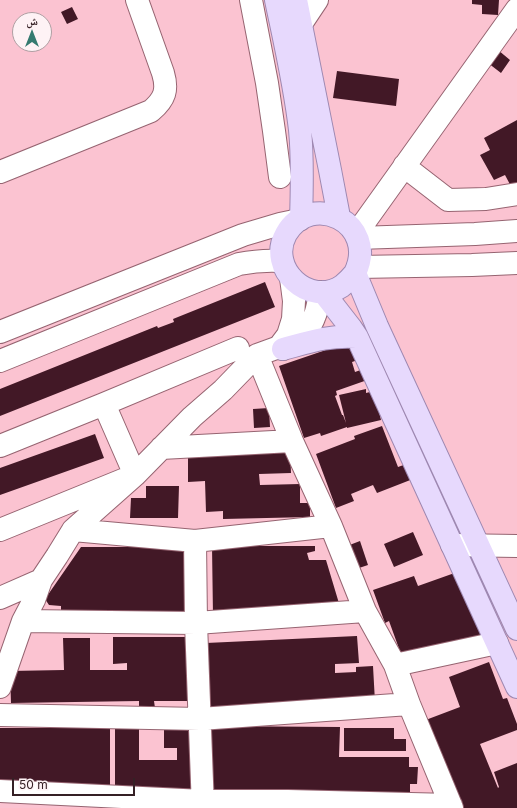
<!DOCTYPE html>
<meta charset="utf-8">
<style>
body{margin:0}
#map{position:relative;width:517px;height:808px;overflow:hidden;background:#fbc3d1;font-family:Inter,"Noto Naskh Arabic",sans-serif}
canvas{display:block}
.north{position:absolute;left:12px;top:12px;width:40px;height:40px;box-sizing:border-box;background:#fef2f5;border:1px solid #ae9ea2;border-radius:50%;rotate:0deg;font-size:11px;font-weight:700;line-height:16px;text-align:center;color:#352025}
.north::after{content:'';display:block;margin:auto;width:14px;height:18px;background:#357a70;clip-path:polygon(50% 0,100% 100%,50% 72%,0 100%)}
.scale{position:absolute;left:12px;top:778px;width:123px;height:18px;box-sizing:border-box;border:2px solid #352025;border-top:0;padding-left:5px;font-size:12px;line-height:14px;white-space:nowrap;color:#352025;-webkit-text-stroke:3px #fef2f5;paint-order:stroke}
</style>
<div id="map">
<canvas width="517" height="808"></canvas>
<div class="north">ش</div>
<div class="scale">50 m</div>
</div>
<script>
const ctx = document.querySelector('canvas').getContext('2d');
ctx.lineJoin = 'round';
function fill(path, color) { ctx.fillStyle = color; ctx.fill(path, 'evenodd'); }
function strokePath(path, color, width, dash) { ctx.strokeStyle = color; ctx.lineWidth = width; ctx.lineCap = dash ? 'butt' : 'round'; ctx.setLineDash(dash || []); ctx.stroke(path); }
const building = new Path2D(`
 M 472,0 L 499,0 L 498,15 L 482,14 L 482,5 L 472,4 Z
 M 72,7 L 78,19 L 67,24 L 61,12 Z
 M 498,50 L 510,60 L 501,73 L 488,63 Z
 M 337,71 L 399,79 L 396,106 L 333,98 Z
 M 517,120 L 517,191 L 514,192 L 505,175 L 494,180 L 480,155 L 490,150 L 484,138 Z
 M 265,282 L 275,307 L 0,416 L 0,389 L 157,326 L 158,328 L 174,322 L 173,319 Z
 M 355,340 L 361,359 L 352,362 L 355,372 L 369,367 L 373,378 L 336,391 L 337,395 L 335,396 L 342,415 L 343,415 L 346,423 L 339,395 L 366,389 L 366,393 L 374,391 L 381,420 L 347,428 L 347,427 L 321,436 L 320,433 L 304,438 L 279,366 Z
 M 269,408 L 270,427 L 254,428 L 253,409 Z
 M 382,426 L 398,467 L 412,462 L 418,477 L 377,493 L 373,485 L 351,494 L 354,501 L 336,508 L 316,454 L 355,439 L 354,436 Z
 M 95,434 L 104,458 L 0,495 L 0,468 Z
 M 290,451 L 291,473 L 259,474 L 260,485 L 300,484 L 300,503 L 310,503 L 310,517 L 223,519 L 223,511 L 206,512 L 205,481 L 188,482 L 188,453 Z
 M 146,486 L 179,486 L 178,518 L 130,518 L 131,498 L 146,498 Z
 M 413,532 L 423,555 L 394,567 L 384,544 Z
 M 360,541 L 368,565 L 356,569 L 347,546 Z
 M 212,546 L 315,546 L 315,551 L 307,553 L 309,560 L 326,560 L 341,610 L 213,616 Z
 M 81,547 L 190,547 L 190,613 L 61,613 L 61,606 L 49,605 L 45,599 Z
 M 463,570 L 485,636 L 405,665 L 389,621 L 385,623 L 373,590 L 414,576 L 418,586 Z
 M 357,636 L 359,663 L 335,664 L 335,673 L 356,672 L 356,667 L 373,666 L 375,702 L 209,709 L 206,643 Z
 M 113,637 L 191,637 L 193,701 L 154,701 L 155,708 L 139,709 L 139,701 L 11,703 L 10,671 L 64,670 L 63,638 L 90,638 L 90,670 L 127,670 L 127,663 L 113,664 Z
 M 489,662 L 503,699 L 507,698 L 517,724 L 517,730 L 480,744 L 498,788 L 499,787 L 494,772 L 517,763 L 517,808 L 462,808 L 423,721 L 460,707 L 449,677 Z
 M 210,726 L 340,727 L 339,757 L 409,757 L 409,767 L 418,767 L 417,784 L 410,784 L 410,792 L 210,793 Z
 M 164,727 L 192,727 L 193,794 L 115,794 L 115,729 L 139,729 L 139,760 L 177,760 L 177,748 L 164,748 Z
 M 0,728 L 110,728 L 110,794 L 0,794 Z
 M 344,728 L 394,728 L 394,739 L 406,739 L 406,751 L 344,751 Z`);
const minor = new Path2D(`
 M 251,0 L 267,83 L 274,131 L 280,177
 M 301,24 L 317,0
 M 404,166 L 448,200 L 486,199 L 517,194
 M 0,172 L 151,111 C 165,99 168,90 163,73 L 137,0
 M 356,234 L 517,9
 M 358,238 L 475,234 L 517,231
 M 358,267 L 472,265 L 517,263
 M 0,332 L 243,235 L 280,224 L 299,220
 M 283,349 C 290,344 298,339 304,334 C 315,322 318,307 320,292
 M 257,355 L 292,441 L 331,526 L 365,611 L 395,665 L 409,704 L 452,808
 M 0,361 L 239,264 C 254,261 267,260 282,261
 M 0,446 L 104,404 L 238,348
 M 161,448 L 292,441
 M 0,530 L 135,475 L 104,404
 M 73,530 L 195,541 L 331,526
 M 195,541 L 196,623 L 203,808
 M 452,545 L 517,546
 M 0,598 L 41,580
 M 23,621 L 196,623 L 365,611
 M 395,665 L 497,643
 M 0,687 L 23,621 L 34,600 L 41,580 L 57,556 L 73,530 L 135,475 L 192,417 L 223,390 L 257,355 L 279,347 L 288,335 L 293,319 L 294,301 L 291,278
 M 0,715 L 200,719 L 409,704
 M 0,791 L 203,801 L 288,801 L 451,805`);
const major = new Path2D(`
 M 276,0 C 285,43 295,86 300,130 C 303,160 302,189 301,219
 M 296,0 L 330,170 L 339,217
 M 355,273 C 351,278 347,282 342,286 C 309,308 267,268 286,234 C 311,190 379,223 355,273 L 377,326 L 517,629
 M 323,292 L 351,328 L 357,337 L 517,687
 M 283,349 C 309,342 329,335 357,337`);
fill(building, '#421826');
strokePath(minor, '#966471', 24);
strokePath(major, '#9e88b1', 24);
strokePath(minor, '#fff', 22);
strokePath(major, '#e7d9fd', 22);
</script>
